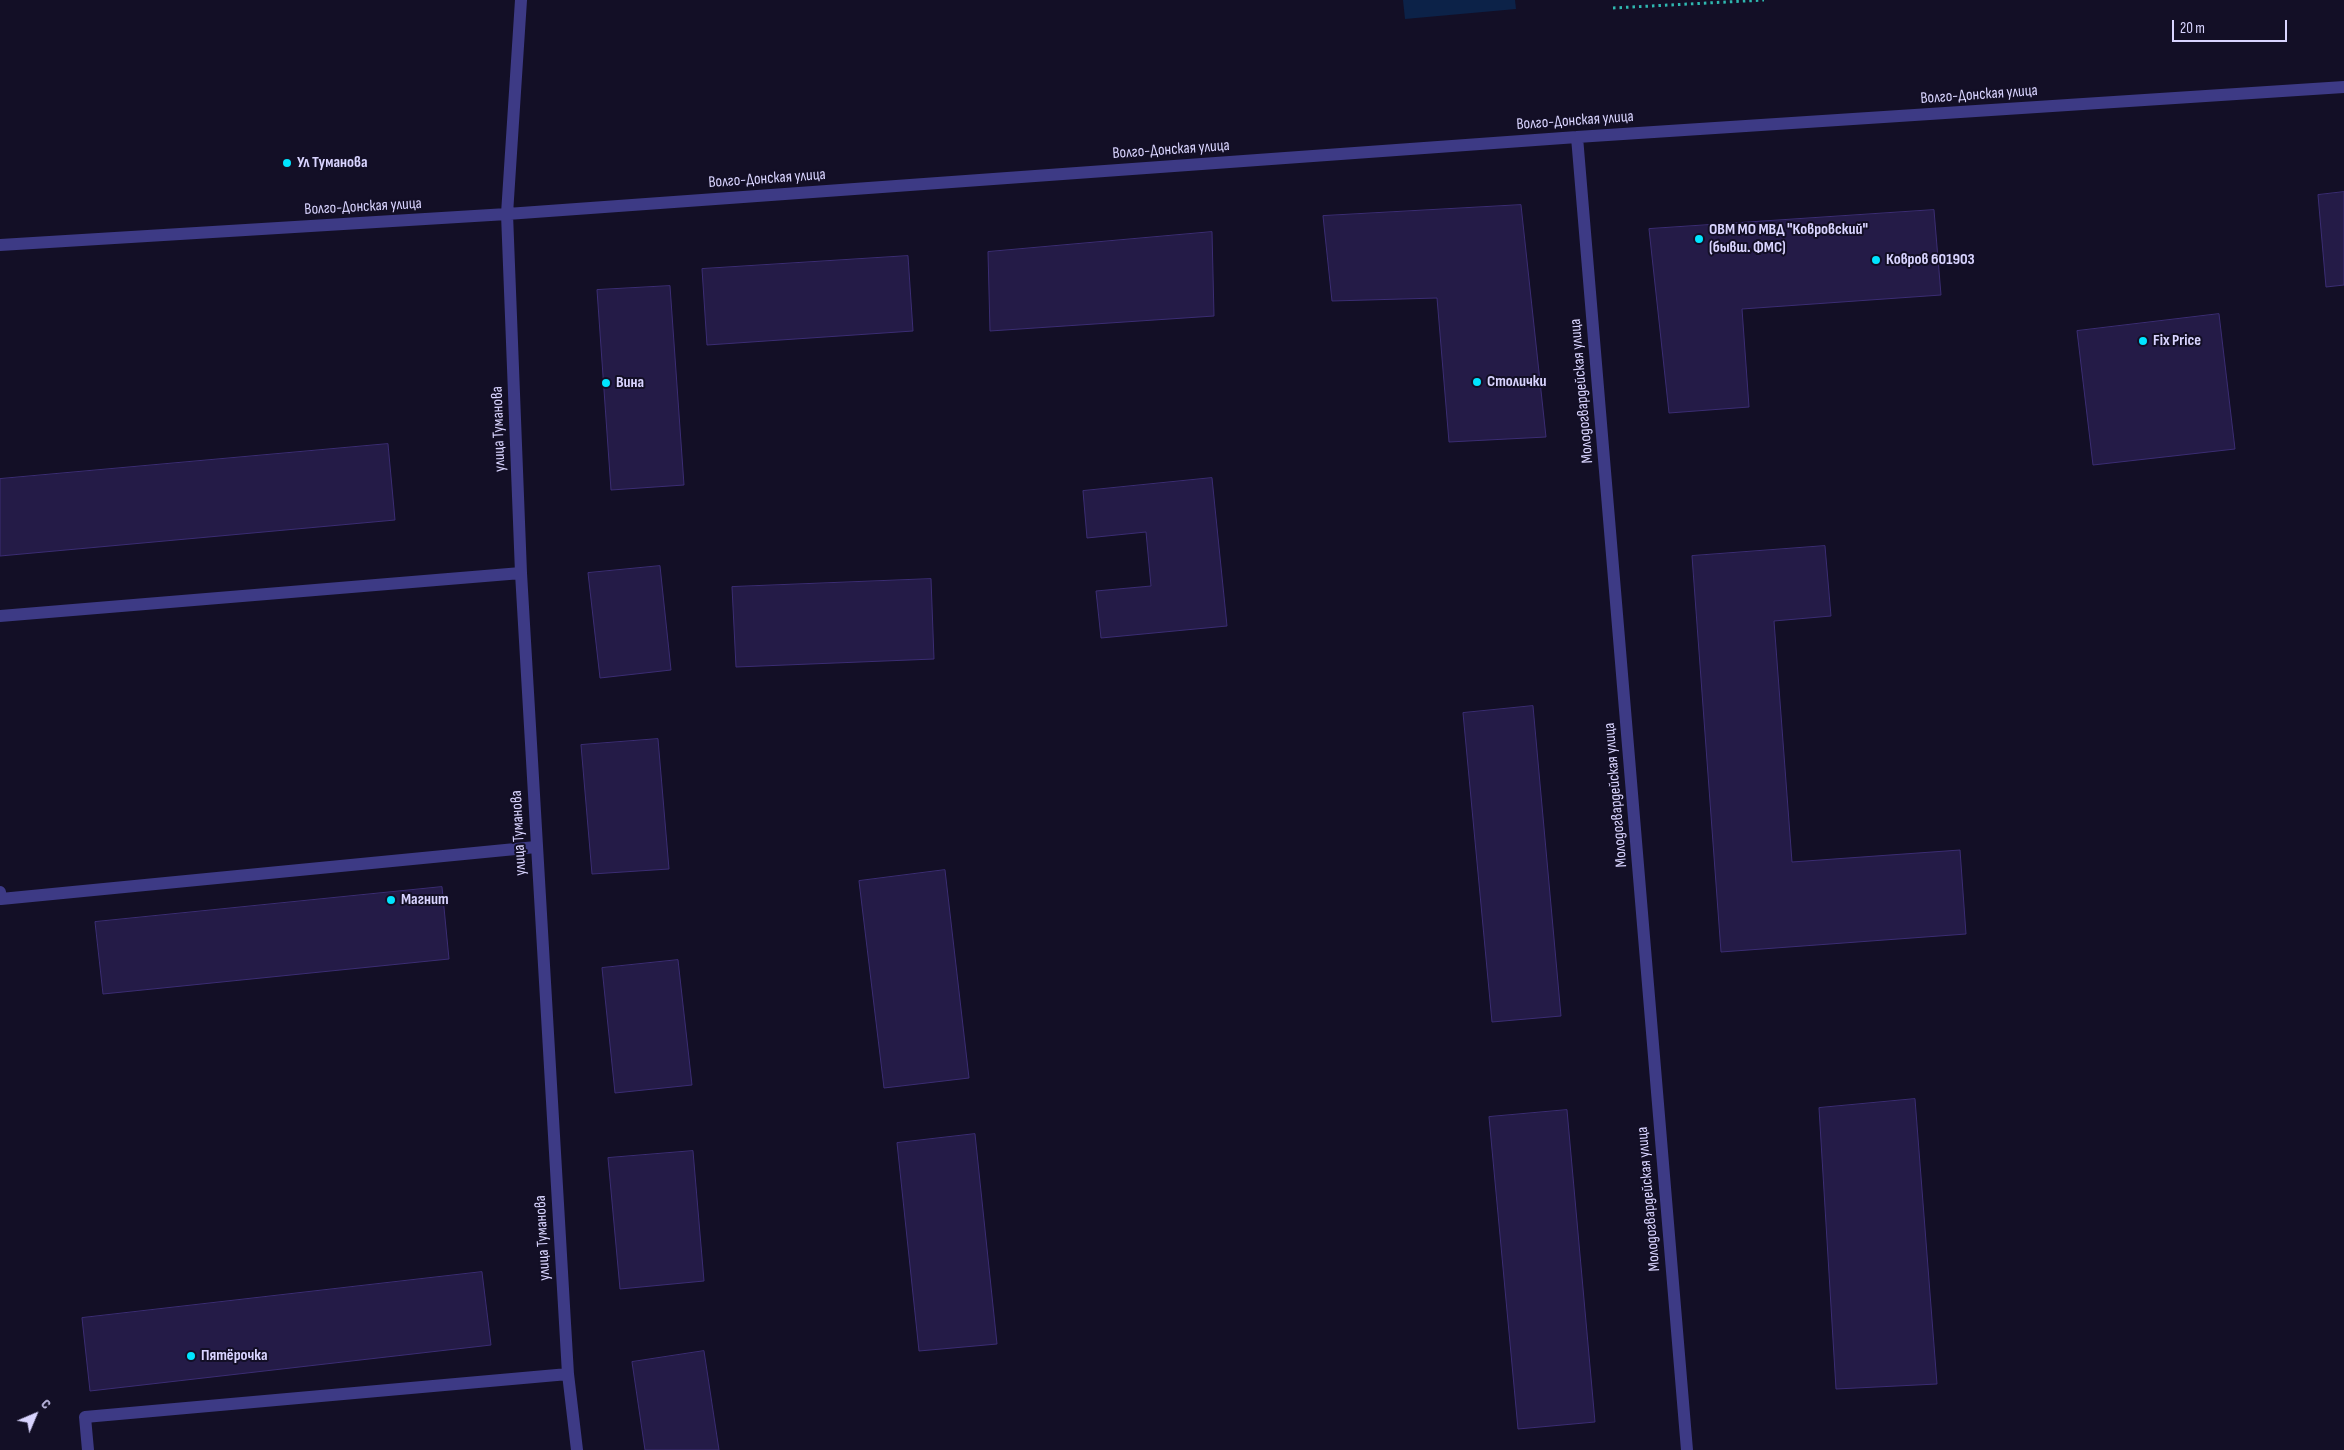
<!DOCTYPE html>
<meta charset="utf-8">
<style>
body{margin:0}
#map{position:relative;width:2344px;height:1450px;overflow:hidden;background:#130f26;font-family:"Sofia Sans Condensed",sans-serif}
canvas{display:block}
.north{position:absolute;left:10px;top:1390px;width:50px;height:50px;-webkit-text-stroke:4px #130f26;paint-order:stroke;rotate:45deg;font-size:14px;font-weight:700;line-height:20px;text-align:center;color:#d9d4ff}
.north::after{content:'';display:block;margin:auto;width:18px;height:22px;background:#d9d4ff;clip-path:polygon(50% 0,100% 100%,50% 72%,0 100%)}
.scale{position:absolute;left:2172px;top:20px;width:115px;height:22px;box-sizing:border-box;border:2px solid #d9d4ff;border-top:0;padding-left:6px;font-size:15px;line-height:18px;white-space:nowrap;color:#d9d4ff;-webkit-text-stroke:4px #130f26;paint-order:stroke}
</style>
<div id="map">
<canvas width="2344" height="1450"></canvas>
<div class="north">С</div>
<div class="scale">20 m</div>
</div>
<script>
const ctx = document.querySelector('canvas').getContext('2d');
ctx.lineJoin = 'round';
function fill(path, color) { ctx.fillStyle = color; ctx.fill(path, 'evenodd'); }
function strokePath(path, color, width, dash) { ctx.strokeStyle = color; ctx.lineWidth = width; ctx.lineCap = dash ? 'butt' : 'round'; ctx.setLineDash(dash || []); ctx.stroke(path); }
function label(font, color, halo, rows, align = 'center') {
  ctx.font = font + ' "Sofia Sans Condensed",sans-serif'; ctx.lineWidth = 4; ctx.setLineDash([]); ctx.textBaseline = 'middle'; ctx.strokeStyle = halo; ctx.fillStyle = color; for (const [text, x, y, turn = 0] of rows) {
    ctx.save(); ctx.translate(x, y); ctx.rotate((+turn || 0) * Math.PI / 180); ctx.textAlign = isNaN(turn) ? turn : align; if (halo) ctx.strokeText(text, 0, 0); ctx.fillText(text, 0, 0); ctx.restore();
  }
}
const water = new Path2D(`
 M 1403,0 L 1515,0 L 1516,9 L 1405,19 Z`);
const building = new Path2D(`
 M 2344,192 L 2344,285 L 2326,287 L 2318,195 Z
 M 1521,205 L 1546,437 L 1449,442 L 1437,298 L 1332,301 L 1323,216 Z
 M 1934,210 L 1941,295 L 1742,309 L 1749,407 L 1669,413 L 1649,229 Z
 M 1212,232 L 1214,316 L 990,331 L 988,252 Z
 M 908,256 L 913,331 L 707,345 L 702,269 Z
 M 670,286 L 684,485 L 611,490 L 597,290 Z
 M 2219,314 L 2235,449 L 2093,465 L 2077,331 Z
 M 388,444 L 395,520 L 0,556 L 0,479 Z
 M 1212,478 L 1227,626 L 1101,638 L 1096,591 L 1151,586 L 1146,532 L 1087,538 L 1083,491 Z
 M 1825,546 L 1831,616 L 1774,621 L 1792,862 L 1960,850 L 1966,934 L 1721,952 L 1692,556 Z
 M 660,566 L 671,670 L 600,678 L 588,573 Z
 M 931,579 L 934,659 L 736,667 L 732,587 Z
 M 1533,706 L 1561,1016 L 1492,1022 L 1463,713 Z
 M 658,739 L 669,869 L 592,874 L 581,745 Z
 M 945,870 L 969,1078 L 884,1088 L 859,881 Z
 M 442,887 L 449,959 L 103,994 L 95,922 Z
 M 678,960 L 692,1085 L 615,1093 L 602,968 Z
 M 1915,1099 L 1937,1384 L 1836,1389 L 1819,1108 Z
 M 1567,1110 L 1595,1422 L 1518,1429 L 1489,1117 Z
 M 975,1134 L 997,1344 L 919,1351 L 897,1143 Z
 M 693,1151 L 704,1281 L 620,1289 L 608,1158 Z
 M 482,1272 L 491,1345 L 90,1391 L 82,1318 Z
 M 704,1351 L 719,1450 L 645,1450 L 632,1362 Z`);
const path = new Path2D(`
 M 1613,8 L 1764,0`);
const minor = new Path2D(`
 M 521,0 L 507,214 L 521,573 L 568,1374 L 577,1450
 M 1577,137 L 1687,1450
 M 0,245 L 507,214 L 1577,137 L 2344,87
 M 0,616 L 521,573
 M 0,892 L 1,899 L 536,847
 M 88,1450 L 85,1417 L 568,1374`);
const markers = [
 [287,163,5,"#00e5ff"],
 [1699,239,5,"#00e5ff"],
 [1876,260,5,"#00e5ff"],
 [2143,341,5,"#00e5ff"],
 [1477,382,5,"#00e5ff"],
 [606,383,5,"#00e5ff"],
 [391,900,5,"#00e5ff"],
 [191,1356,5,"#00e5ff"]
];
const streetNames = [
 ["Волго-Донская улица",1979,95,-4],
 ["Волго-Донская улица",1575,121,-4],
 ["Волго-Донская улица",1171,150,-4],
 ["Волго-Донская улица",767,179,-4],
 ["Волго-Донская улица",363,207,-3],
 ["Молодогвардейская улица",1582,391,-95],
 ["улица Туманова",499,429,-92],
 ["Молодогвардейская улица",1616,795,-95],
 ["улица Туманова",519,833,-93],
 ["Молодогвардейская улица",1649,1199,-95],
 ["улица Туманова",543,1238,-93]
];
const poiNames = [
 ["Ул Туманова",297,163],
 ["ОВМ МО МВД \"Ковровский\"",1709,230],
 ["(бывш. ФМС)",1709,248],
 ["Ковров 601903",1886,260],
 ["Fix Price",2153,341],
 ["Столички",1487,382],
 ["Вина",616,383],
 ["Магнит",401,900],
 ["Пятёрочка",201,1356]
];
fill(water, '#0c2248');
fill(building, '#241b47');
strokePath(building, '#3b2d73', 1);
strokePath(path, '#2fb8b0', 3, [2.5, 4]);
strokePath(minor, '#3d3a85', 12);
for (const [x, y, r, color] of markers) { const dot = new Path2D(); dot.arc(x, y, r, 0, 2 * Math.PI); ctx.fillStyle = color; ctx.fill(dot); strokePath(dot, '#130f26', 2); }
label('16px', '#d9d4ff', '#130f26', streetNames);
label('bold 16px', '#d9d4ff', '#130f26', poiNames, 'left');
</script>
